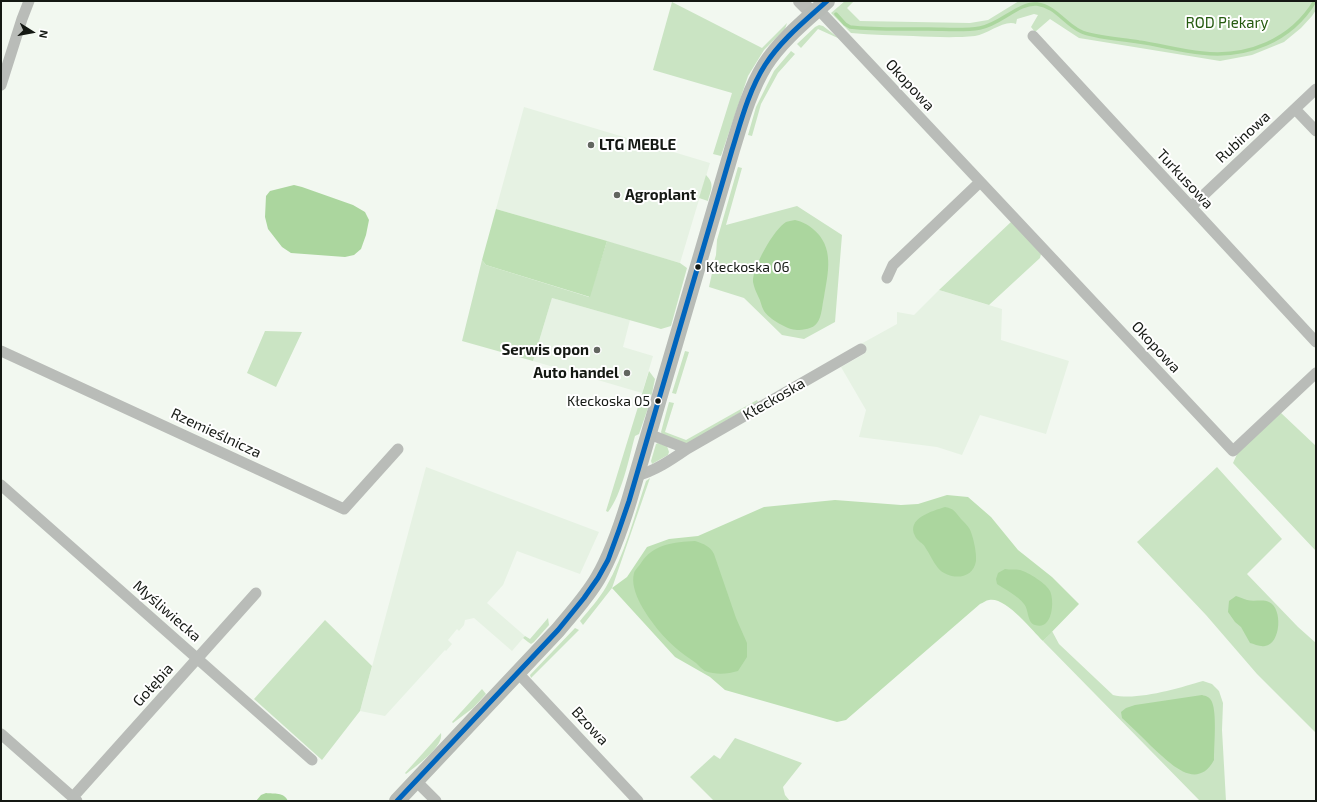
<!DOCTYPE html>
<meta charset="utf-8">
<style>
body{margin:0}
#map{position:relative;width:1317px;height:802px;overflow:hidden;background:#f2f8f0;font-family:"Exo 2",sans-serif}
canvas{display:block}
.frame{position:absolute;inset:0;border:2px solid #141813;pointer-events:none}
.north{position:absolute;left:12px;top:12px;width:40px;height:40px;-webkit-text-stroke:3px #fff;paint-order:stroke;rotate:101deg;font-size:11px;font-weight:700;line-height:16px;text-align:center;color:#141813}
.north::after{content:'';display:block;margin:auto;width:14px;height:18px;background:#141813;clip-path:polygon(50% 0,100% 100%,50% 72%,0 100%)}
</style>
<div id="map">
<canvas width="1317" height="802"></canvas>
<div class="frame"></div>
<div class="north">N</div>
</div>
<script>
const ctx = document.querySelector('canvas').getContext('2d');
ctx.lineJoin = 'round';
function fill(path, color) { ctx.fillStyle = color; ctx.fill(path, 'evenodd'); }
function strokePath(path, color, width, dash) { ctx.strokeStyle = color; ctx.lineWidth = width; ctx.lineCap = dash ? 'butt' : 'round'; ctx.setLineDash(dash || []); ctx.stroke(path); }
function label(font, color, halo, rows, align = 'center') {
  ctx.font = font + ' "Exo 2",sans-serif'; ctx.lineWidth = 4; ctx.setLineDash([]); ctx.textBaseline = 'middle'; ctx.strokeStyle = halo; ctx.fillStyle = color; for (const [text, x, y, turn = 0] of rows) {
    ctx.save(); ctx.translate(x, y); ctx.rotate((+turn || 0) * Math.PI / 180); ctx.textAlign = isNaN(turn) ? turn : align; if (halo) ctx.strokeText(text, 0, 0); ctx.fillText(text, 0, 0); ctx.restore();
  }
}
const built = new Path2D(`
 M 524,107 L 710,163 L 680,263 L 496,209 Z
 M 939,290 L 1002,309 L 1001,340 L 1069,361 L 1046,434 L 980,415 L 962,455 L 937,447 L 859,437 L 866,410 L 841,367 L 864,354 L 859,345 L 897,324 L 897,312 L 914,315 Z
 M 552,298 L 630,320 L 623,347 L 653,356 L 642,393 L 533,361 Z
 M 426,467 L 599,532 L 580,574 L 517,551 L 503,585 L 487,603 L 525,636 L 512,651 L 474,618 L 465,620 L 464,625 L 459,631 L 457,629 L 448,640 L 452,644 L 446,651 L 445,650 L 385,716 L 360,711 Z`);
const green = new Path2D(`
 M 845,1 L 854,1 L 847,8 L 860,21 L 970,23 L 988,20 L 1019,1 L 1316,1 L 1316,10 L 1312,16 L 1301,28 L 1284,42 L 1252,55 L 1220,61 L 1079,38 L 1050,19 L 1035,32 L 1031,27 L 1038,15 L 1034,14 L 1017,19 L 1016,24 C 1005,19 988,34 975,36 C 955,38 934,37 913,36 C 893,35 872,35 851,33 L 831,13 Z
 M 672,2 L 762,48 L 787,23 L 785,29 L 764,50 L 748,76 L 721,156 L 713,154 L 732,93 L 653,70 Z
 M 819,25 L 823,26 L 840,39 L 818,29 L 801,48 L 797,44 L 815,27 Z
 M 791,51 L 795,54 L 778,73 L 761,104 L 752,136 L 748,135 L 756,107 L 774,71 Z
 M 738,167 L 742,168 L 726,225 L 797,206 L 842,235 L 835,322 L 804,339 L 782,335 L 744,298 L 709,287 L 712,273 L 711,272 L 716,255 L 717,240 Z
 M 706,175 C 715,184 711,189 708,201 L 699,198 Z
 M 1012,221 L 1041,254 L 1040,258 L 989,305 L 939,290 Z
 M 607,241 L 680,263 L 687,268 L 671,326 L 661,329 L 552,298 L 533,361 L 462,341 L 482,260 L 486,265 L 589,297 Z
 M 265,331 L 302,332 L 276,387 L 247,373 Z
 M 685,351 L 689,352 L 676,394 L 672,393 Z
 M 649,371 L 655,379 L 651,398 L 646,397 L 643,406 L 648,408 L 639,434 L 635,436 C 629,458 622,494 608,512 L 606,511 Z
 M 757,400 L 758,402 L 685,445 L 662,435 L 661,432 L 669,402 L 674,403 L 665,432 L 686,440 Z
 M 1280,412 L 1316,446 L 1316,551 L 1233,463 L 1238,452 Z
 M 658,443 L 667,446 L 669,452 L 668,455 L 652,464 L 651,461 L 656,444 Z
 M 1217,467 L 1282,539 L 1247,574 L 1298,627 L 1316,643 L 1316,733 L 1257,674 L 1206,615 L 1137,542 Z
 M 650,478 L 612,588 L 583,625 L 580,621 C 589,610 599,599 606,587 C 625,554 634,517 646,481 Z
 M 548,618 L 549,625 L 534,642 L 531,644 L 528,642 L 523,638 L 525,636 L 530,639 Z
 M 325,620 L 372,666 L 360,711 L 322,760 L 254,699 Z
 M 575,628 L 579,630 L 531,678 L 530,675 Z
 M 1052,631 L 1059,644 L 1113,695 C 1137,701 1179,688 1203,681 L 1212,684 L 1219,691 L 1223,703 L 1222,730 L 1226,801 L 1200,801 L 1043,641 Z
 M 482,689 L 486,694 L 473,708 L 453,723 L 452,722 Z
 M 441,733 C 444,747 416,766 406,774 L 405,773 Z
 M 735,738 L 802,763 L 783,787 L 785,795 L 790,801 L 714,801 L 690,777 L 714,755 L 720,759 Z`);
const forest = new Path2D(`
 M 496,209 L 607,241 L 590,297 L 486,265 L 482,260 Z
 M 947,495 L 968,497 L 991,517 L 1018,550 L 1052,577 L 1079,604 L 1043,641 C 1032,630 1005,596 989,600 C 986,600 983,603 980,604 L 846,720 L 837,722 L 725,690 L 710,677 L 675,657 L 612,588 L 627,577 L 647,547 L 669,539 L 698,536 L 764,507 L 835,500 L 901,505 L 918,504 Z`);
const water = new Path2D(`
 M 294,185 L 302,187 L 353,205 L 365,212 L 369,220 L 366,235 L 361,249 L 354,255 L 345,257 L 291,253 L 282,247 L 268,229 L 265,217 L 266,196 L 270,191 Z
 M 795,220 C 803,222 807,224 813,229 C 835,247 828,273 824,297 C 822,305 822,317 817,323 C 813,329 803,330 797,330 C 788,330 769,319 764,311 C 761,306 761,301 758,296 C 756,292 754,287 753,282 C 752,268 774,229 786,222 C 788,221 792,221 795,220 Z
 M 945,507 C 955,509 955,512 961,519 C 964,522 967,525 969,528 C 973,534 977,554 976,561 C 973,581 948,580 938,568 C 933,562 930,554 925,547 C 923,543 917,541 915,536 C 906,518 933,511 945,507 Z
 M 695,541 C 704,544 710,546 714,554 L 736,618 L 747,643 L 747,657 L 738,671 C 728,674 716,675 705,671 C 702,669 699,666 696,663 C 680,652 672,646 659,631 C 648,617 629,592 634,573 C 635,570 639,566 641,563 C 653,544 674,542 695,541 Z
 M 1005,569 C 1010,570 1015,569 1020,570 C 1028,572 1047,584 1050,591 C 1055,602 1052,631 1035,625 C 1027,623 1029,610 1024,604 C 1018,596 1006,590 997,584 L 996,579 L 998,573 Z
 M 1236,596 C 1240,597 1243,599 1247,600 C 1254,602 1263,599 1269,602 C 1283,608 1281,644 1265,646 C 1260,647 1254,644 1250,643 L 1241,627 L 1235,622 L 1228,612 L 1229,601 Z
 M 1202,695 C 1206,696 1210,697 1212,702 C 1217,714 1214,745 1214,760 C 1196,793 1168,761 1151,746 C 1142,737 1132,727 1122,718 L 1121,712 L 1126,708 L 1135,705 Z
 M 266,793 C 274,794 284,792 288,801 L 256,801 L 261,795 Z`);
const stream = new Path2D(`
 M 836,14 L 845,24 L 850,27 C 876,30 902,29 928,29 C 945,29 963,31 980,28 C 1000,25 1019,2 1037,4 C 1055,6 1065,24 1080,31 C 1093,38 1124,39 1139,42 C 1160,45 1181,51 1202,53 C 1247,58 1291,41 1315,1`);
const minor = new Path2D(`
 M 818,9 L 1233,451 L 1316,373
 M 1033,36 L 1316,342
 M 1,85 L 22,19 L 29,1
 M 1295,109 L 1316,131
 M 1191,207 L 1316,89
 M 887,278 L 893,265 L 980,182
 M 1,351 L 344,509 L 398,449
 M 649,434 L 687,449
 M 636,476 C 655,471 671,460 687,449 L 861,349
 M 1,485 L 312,760
 M 518,673 L 638,801
 M 1,734 L 77,801
 M 416,781 L 436,801
 M 73,797 L 256,593`);
const tertiary = new Path2D(`
 M 800,1 L 813,14`);
const secondary = new Path2D(`
 M 397,801 L 558,630 C 572,613 587,597 598,578 C 612,554 621,527 629,501 L 732,150 C 741,121 749,91 765,65 C 780,41 806,20 827,1`);
const bus1 = new Path2D(`
 M 397,801 L 558,630 L 584,598 L 598,578 L 608,560 L 619,530 L 629,501 L 732,150 C 741,121 749,90 765,65 C 781,40 805,21 827,1`);
const markers = [
 [591,145,4,"#626660"],
 [617,195,4,"#626660"],
 [698,267,3.5,"#141813"],
 [597,350,4,"#626660"],
 [627,373,4,"#626660"],
 [658,401,3.5,"#141813"]
];
const busNames = [
 ["Kłeckoska 06",706,267],
 ["Kłeckoska 05",650,401,"right"]
];
const parkNames = [
 ["ROD Piekary",1227,23]
];
const streetNames = [
 ["Okopowa",910,85,47],
 ["Rubinowa",1243,137,-43],
 ["Turkusowa",1185,179,47],
 ["Okopowa",1156,347,47],
 ["Kłeckoska",774,399,-30],
 ["Rzemieślnicza",216,433,25],
 ["Myśliwiecka",167,611,41],
 ["Gołębia",153,685,-48],
 ["Bzowa",590,726,47]
];
const poiNames = [
 ["LTG MEBLE",599,145],
 ["Agroplant",625,195],
 ["Serwis opon",589,350,"right"],
 ["Auto handel",619,373,"right"]
];
fill(built, '#e6f2e3');
fill(green, '#cae4c3');
fill(forest, '#bee0b4');
fill(water, '#abd69e');
strokePath(stream, '#abd69e', 3.5);
strokePath(minor, '#b9bcb8', 11);
strokePath(tertiary, '#b9bcb8', 14);
strokePath(secondary, '#b7bbb6', 16);
strokePath(bus1, '#0065bd', 5);
for (const [x, y, r, color] of markers) { const dot = new Path2D(); dot.arc(x, y, r, 0, 2 * Math.PI); ctx.fillStyle = color; ctx.fill(dot); strokePath(dot, '#fff', 1.5); }
label('14px', '#141813', '#fff', busNames, 'left');
label('15px', '#255b10', '#fff', parkNames);
label('15px', '#141813', '#fff', streetNames);
label('bold 15px', '#141813', '#fff', poiNames, 'left');
</script>
